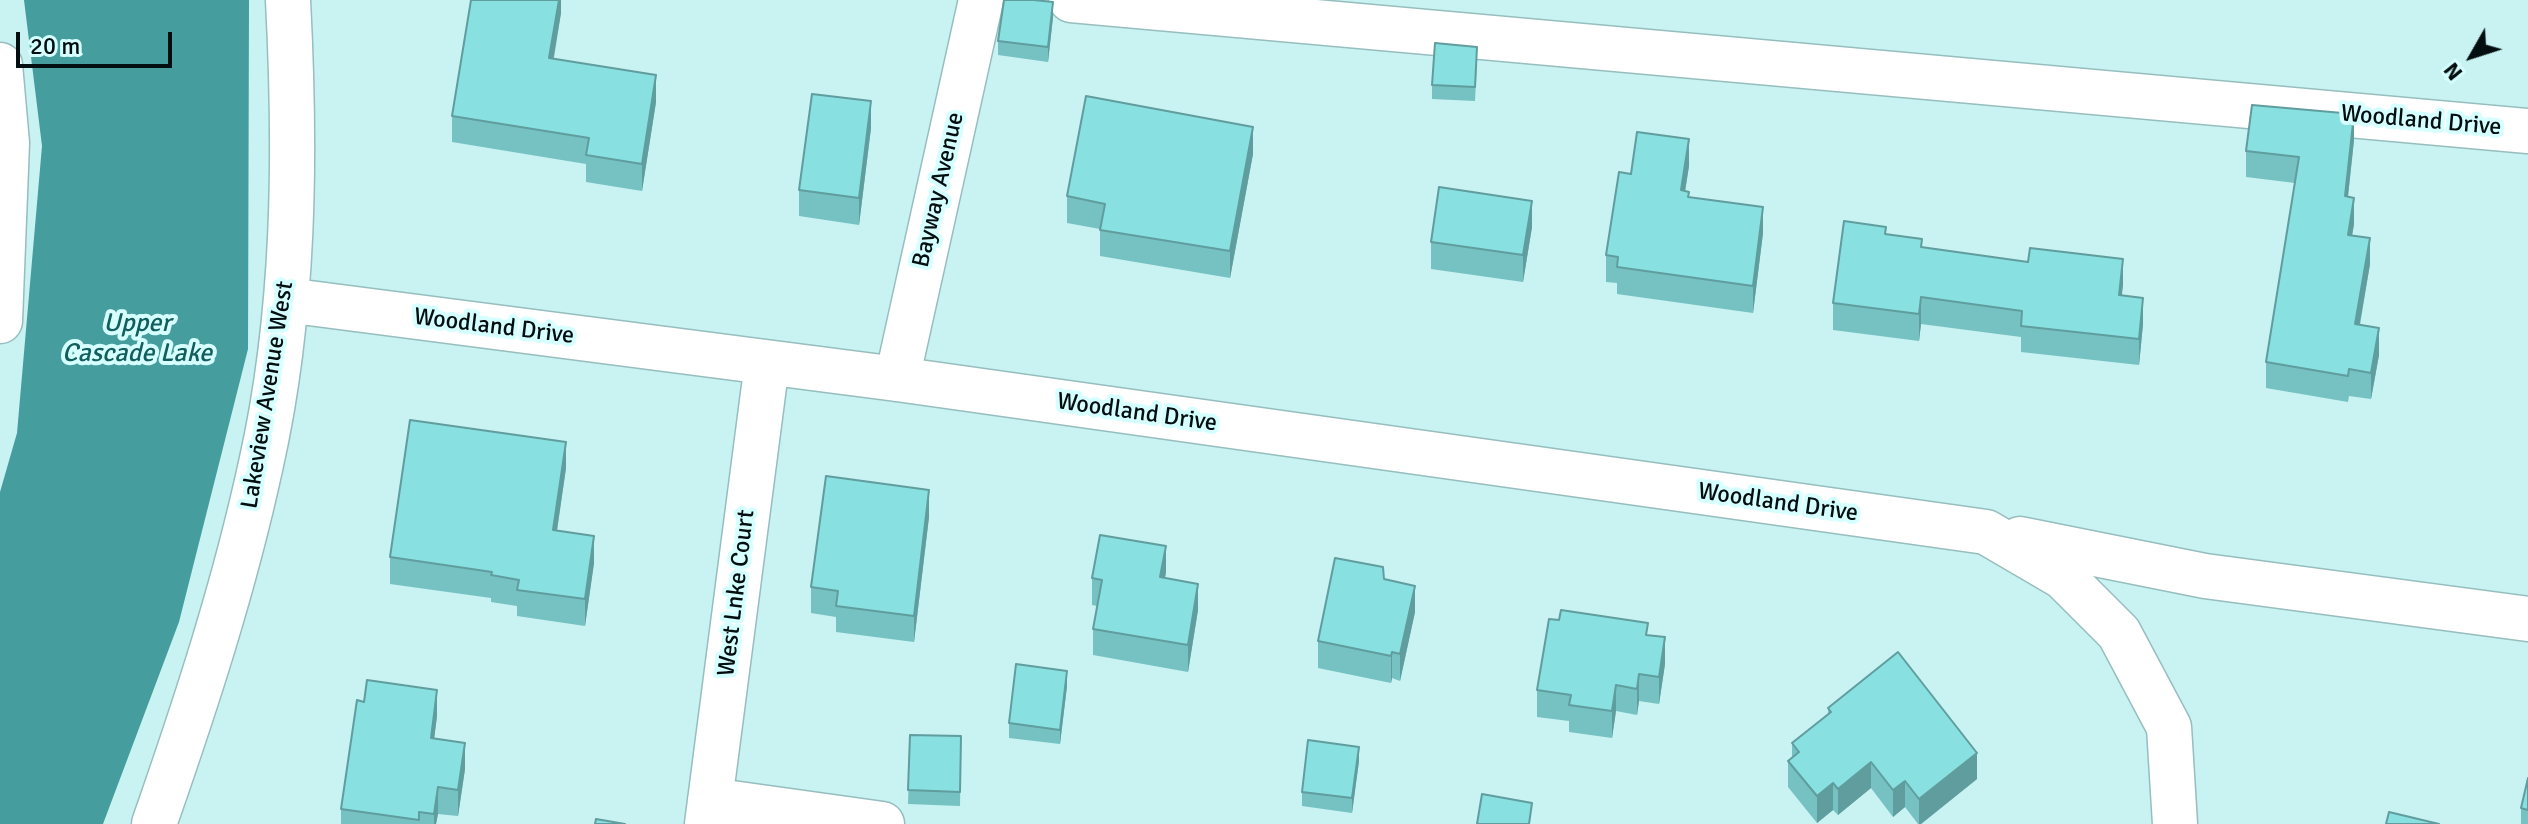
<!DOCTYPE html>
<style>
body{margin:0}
#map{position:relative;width:2528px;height:824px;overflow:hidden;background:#c9f2f2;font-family:Signika,sans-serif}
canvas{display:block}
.north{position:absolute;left:2432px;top:16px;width:80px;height:80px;-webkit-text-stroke:6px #d6ffff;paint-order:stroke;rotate:231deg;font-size:22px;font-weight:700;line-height:32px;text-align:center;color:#020e0f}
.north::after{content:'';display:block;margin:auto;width:28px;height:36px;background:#020e0f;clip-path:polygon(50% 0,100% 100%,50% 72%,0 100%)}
.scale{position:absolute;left:16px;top:32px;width:156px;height:36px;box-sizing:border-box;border:4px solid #020e0f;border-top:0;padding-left:10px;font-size:24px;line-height:28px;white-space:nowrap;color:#020e0f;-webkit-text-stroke:6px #d6ffff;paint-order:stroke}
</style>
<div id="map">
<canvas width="2528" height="824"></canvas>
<div class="north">N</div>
<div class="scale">20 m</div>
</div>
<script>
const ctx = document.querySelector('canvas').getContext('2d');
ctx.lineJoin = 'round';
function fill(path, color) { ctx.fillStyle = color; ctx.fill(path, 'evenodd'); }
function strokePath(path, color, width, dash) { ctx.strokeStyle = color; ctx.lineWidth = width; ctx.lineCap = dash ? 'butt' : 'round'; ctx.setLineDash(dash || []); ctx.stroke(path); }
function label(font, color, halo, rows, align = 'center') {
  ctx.font = font + ' Signika,sans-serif'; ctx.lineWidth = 8; ctx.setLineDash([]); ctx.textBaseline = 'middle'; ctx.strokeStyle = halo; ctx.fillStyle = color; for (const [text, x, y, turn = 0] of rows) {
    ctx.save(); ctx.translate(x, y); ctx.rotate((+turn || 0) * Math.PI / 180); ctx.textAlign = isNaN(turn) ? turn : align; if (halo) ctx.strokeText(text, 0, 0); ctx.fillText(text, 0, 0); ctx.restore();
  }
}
const water = new Path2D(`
 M 24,0 L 249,0 L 248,349 L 179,622 L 103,824 L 0,824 L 0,492 L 17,433 L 42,146 Z`);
const minor = new Path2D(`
 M 1071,0 L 2528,131
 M 0,65 L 7,143 L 0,321
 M 286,300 L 897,379 L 1986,532 L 2063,577 L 2119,633 L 2169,727 L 2175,824
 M 897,379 L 981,0
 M 2020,539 L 2205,576 L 2528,619
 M 710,800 L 882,824
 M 154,824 C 196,704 234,588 261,464 C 295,313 296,154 288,0
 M 707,824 L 767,363`);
const wall = new Path2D(`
 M 561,0 L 561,13 L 554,58 L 656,102 L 642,191 L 586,182 L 586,164 L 452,142 L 452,116 Z
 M 1053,17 L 1048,62 L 998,55 L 998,41 Z
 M 1477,62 L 1475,101 L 1432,99 L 1432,85 Z
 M 871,128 L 859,225 L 799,216 L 799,190 Z
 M 2354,140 L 2348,197 L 2354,224 L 2352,235 L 2370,264 L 2360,325 L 2379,355 L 2371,399 L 2349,396 L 2348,402 L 2266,388 L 2266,362 L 2295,183 L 2246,177 L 2246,151 Z
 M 1253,154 L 1230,278 L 1100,256 L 1100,229 L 1067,223 L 1067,196 Z
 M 1689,166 L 1685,191 L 1689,197 L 1763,233 L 1753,313 L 1617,294 L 1617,283 L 1606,282 L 1606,255 L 1631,174 Z
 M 1532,227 L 1523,282 L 1431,269 L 1431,242 Z
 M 1886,234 L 1922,248 L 2123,285 L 2121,295 L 2143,324 L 2139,365 L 2021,352 L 2021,337 L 1921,324 L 1919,341 L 1833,330 L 1833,303 Z
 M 566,468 L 557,531 L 594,563 L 585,626 L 517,616 L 517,606 L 491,602 L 491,598 L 390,584 L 390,557 Z
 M 929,517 L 914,642 L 836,632 L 836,617 L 811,613 L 811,587 Z
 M 1166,572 L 1165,578 L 1198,610 L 1188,672 L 1093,655 L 1093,629 L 1097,606 L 1092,605 L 1092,578 Z
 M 1384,579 L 1415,612 L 1400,681 L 1392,678 L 1391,683 L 1318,668 L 1318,641 Z
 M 1648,635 L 1665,664 L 1659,704 L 1639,701 L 1637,715 L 1616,711 L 1612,738 L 1569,732 L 1569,721 L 1537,717 L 1537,690 Z
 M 1067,686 L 1060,744 L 1009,738 L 1009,723 Z
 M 1828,708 L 1977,779 L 1921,824 L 1918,824 L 1905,807 L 1893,817 L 1871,788 L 1838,815 L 1833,810 L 1817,823 L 1788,787 L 1788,761 L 1792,758 L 1792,743 L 1828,715 Z
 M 437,716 L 434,738 L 465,769 L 458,816 L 438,814 L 436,824 L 341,824 L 341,809 Z
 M 910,735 L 961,736 L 960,806 L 908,804 Z
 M 1359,761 L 1352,813 L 1302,806 L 1302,792 Z
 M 2528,778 L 2528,824 L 2521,824 L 2521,808 Z`);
const shadedWall = new Path2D(`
 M 559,0 L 561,0 L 561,13 L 549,84 L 549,58 Z
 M 1053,2 L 1053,17 L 1048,62 L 1048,47 Z
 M 656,75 L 656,102 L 642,191 L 642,164 Z
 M 871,101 L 871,128 L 859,225 L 859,198 Z
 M 2354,114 L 2354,140 L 2345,223 L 2345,196 Z
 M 1253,127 L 1253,154 L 1230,278 L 1230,251 Z
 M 1689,139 L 1689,166 L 1681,217 L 1681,190 Z
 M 2354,198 L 2354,224 L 2348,261 L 2348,235 Z
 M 1532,201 L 1532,227 L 1523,282 L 1523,255 Z
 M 1763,207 L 1763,233 L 1753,313 L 1753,286 Z
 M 2370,238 L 2370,264 L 2355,351 L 2355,324 Z
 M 2123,259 L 2123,285 L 2119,321 L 2119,295 Z
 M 1921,297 L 1921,324 L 1919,341 L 1919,314 Z
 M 2143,298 L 2143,324 L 2139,365 L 2139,339 Z
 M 2379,328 L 2379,355 L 2371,399 L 2371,373 Z
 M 566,442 L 566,468 L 553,557 L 553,530 Z
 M 929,490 L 929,517 L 914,642 L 914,616 Z
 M 594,536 L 594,563 L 585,626 L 585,599 Z
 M 1166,546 L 1166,572 L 1160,603 L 1160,577 Z
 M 1198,584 L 1198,610 L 1188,672 L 1188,645 Z
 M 1415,586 L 1415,612 L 1400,681 L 1400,654 Z
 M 1665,637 L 1665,664 L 1659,704 L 1659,677 Z
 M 1392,652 L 1392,678 L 1391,683 L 1391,656 Z
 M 1067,671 L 1067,686 L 1060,744 L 1060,730 Z
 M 1639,674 L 1639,701 L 1637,715 L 1637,689 Z
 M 1616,685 L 1616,711 L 1612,738 L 1612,711 Z
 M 437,690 L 437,716 L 431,764 L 431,738 Z
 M 465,743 L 465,769 L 458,816 L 458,790 Z
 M 1359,747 L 1359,761 L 1352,813 L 1352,798 Z
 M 1977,753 L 1977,779 L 1921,824 L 1919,824 L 1919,799 Z
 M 1871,762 L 1871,788 L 1838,815 L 1838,789 Z
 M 1905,781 L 1905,807 L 1893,817 L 1893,790 Z
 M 1833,783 L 1833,810 L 1817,823 L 1817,796 Z
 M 438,787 L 438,814 L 436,824 L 434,824 L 434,814 Z`);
const building = new Path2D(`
 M 471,0 L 559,0 L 549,58 L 656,75 L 642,164 L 586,155 L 589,138 L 452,116 Z
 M 1004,0 L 1034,0 L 1053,2 L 1048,47 L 998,41 Z
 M 1435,43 L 1477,47 L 1475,87 L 1432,85 Z
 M 812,94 L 871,101 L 859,198 L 799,190 Z
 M 1086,96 L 1253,127 L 1230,251 L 1100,230 L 1105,204 L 1067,196 Z
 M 2252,105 L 2354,114 L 2345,196 L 2354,198 L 2348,235 L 2370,238 L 2355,324 L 2379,328 L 2371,373 L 2349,369 L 2348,376 L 2266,362 L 2299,157 L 2246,151 Z
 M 1637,132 L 1689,139 L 1681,190 L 1689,192 L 1688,197 L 1763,207 L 1753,286 L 1617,267 L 1618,257 L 1606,255 L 1619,172 L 1631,174 Z
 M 1439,187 L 1532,201 L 1523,255 L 1431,242 Z
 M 1844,221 L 1886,227 L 1885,234 L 1922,239 L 1921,247 L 2028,262 L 2030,248 L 2123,259 L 2119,295 L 2143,298 L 2139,339 L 2021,326 L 2022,311 L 1921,297 L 1919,314 L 1833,303 Z
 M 410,420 L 566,442 L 553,530 L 594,536 L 585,599 L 517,590 L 519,580 L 491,575 L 492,572 L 390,557 Z
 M 826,476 L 929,490 L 914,616 L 836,606 L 838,591 L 811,587 Z
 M 1100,535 L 1166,546 L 1160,577 L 1198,584 L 1188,645 L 1093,629 L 1102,580 L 1092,578 Z
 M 1335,558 L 1383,567 L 1384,579 L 1415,586 L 1400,654 L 1392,652 L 1391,656 L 1318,641 Z
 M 1561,610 L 1648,623 L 1646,635 L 1665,637 L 1659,677 L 1639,674 L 1637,689 L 1616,685 L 1612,711 L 1569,705 L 1571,695 L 1537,690 L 1549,619 L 1559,620 Z
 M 1898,652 L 1977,753 L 1919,799 L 1905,781 L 1893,790 L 1871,762 L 1838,789 L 1833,783 L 1817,796 L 1788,761 L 1799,752 L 1792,743 L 1831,712 L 1828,708 Z
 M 1016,664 L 1067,671 L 1060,730 L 1009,723 Z
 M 367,680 L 437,690 L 431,738 L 465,743 L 458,790 L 438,787 L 434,814 L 419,812 L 419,820 L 341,809 L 357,700 L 364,702 Z
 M 910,735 L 961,736 L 960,792 L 908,790 Z
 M 1308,740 L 1359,747 L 1352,798 L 1302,792 Z
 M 2528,778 L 2528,810 L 2521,808 Z
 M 1482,794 L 1532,803 L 1529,824 L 1477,824 Z
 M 2389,812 L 2439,824 L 2386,824 Z
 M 596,819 L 625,824 L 595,824 Z`);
const streetNames = [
 ["Woodland Drive",2421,121,5],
 ["Bayway Avenue",939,190,-77],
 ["Woodland Drive",494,327,7],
 ["Lakeview Avenue West",268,395,-81],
 ["Woodland Drive",1137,413,8],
 ["Woodland Drive",1778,503,8],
 ["West Lnke Court",737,593,-83]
];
const waterNames = [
 ["Upper",137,324],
 ["Cascade Lake",137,354]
];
fill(water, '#459d9e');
strokePath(minor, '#97bebe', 47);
strokePath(minor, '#fff', 44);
fill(wall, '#76c1c2');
fill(shadedWall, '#609d9e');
fill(building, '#89e0e1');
strokePath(building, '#609d9e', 2);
label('24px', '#020e0f', '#d6ffff', streetNames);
label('italic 26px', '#125d5e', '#d6ffff', waterNames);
</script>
